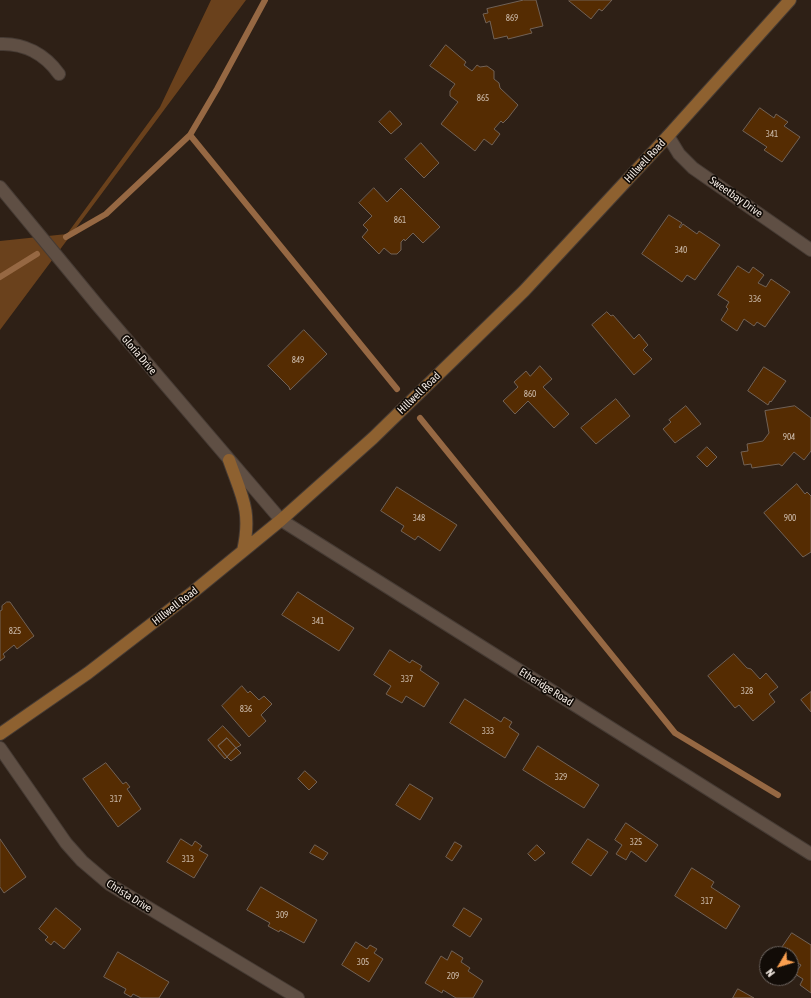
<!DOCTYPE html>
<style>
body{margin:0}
#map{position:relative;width:811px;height:998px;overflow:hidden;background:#2e2016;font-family:"Asap Condensed",sans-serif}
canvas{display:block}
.north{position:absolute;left:759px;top:946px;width:40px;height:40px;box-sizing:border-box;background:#120c07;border:1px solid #6c645f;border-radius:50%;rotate:232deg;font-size:11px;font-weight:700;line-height:16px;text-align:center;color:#f2e9e2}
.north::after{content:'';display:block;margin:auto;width:14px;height:18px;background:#fa9f4f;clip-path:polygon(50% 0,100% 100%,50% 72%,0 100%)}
</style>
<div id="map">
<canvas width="811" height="998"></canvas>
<div class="north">N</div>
</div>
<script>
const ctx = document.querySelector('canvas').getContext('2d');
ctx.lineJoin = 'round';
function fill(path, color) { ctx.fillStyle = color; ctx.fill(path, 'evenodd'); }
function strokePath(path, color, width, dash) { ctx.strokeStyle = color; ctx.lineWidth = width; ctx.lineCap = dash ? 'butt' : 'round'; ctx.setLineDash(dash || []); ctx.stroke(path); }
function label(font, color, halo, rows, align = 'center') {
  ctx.font = font + ' "Asap Condensed",sans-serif'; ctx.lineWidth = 3.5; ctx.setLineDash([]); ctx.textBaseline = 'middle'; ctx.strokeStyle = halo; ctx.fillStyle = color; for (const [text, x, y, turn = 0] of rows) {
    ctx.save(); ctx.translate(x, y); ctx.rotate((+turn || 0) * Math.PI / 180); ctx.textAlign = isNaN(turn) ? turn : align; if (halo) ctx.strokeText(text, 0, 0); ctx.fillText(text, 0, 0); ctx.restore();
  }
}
const green = new Path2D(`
 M 211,0 L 246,0 L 0,330 L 0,241 L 67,234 L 160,107 Z`);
const stream = new Path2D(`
 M 190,135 L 397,389
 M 66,237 L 106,214 L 190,135 L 217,89 L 265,0
 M 0,277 L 37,254
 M 420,418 L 675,733 L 778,795`);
const building = new Path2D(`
 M 524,0 L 536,0 L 543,26 L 530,29 L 532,33 L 508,39 L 507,36 L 494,39 L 490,21 L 486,23 L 483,14 L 488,13 L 487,9 Z
 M 570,0 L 612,0 L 602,11 L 599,9 L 591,19 L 569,1 Z
 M 446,45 L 466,62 L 464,65 L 472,71 L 477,65 L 480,67 L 487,66 L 494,71 L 494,79 L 499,83 L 500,88 L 518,105 L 508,118 L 503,123 L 501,121 L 494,129 L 500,134 L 492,145 L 484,139 L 475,151 L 441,124 L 458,102 L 450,96 L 450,91 L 455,84 L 430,66 Z
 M 760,108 L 774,118 L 776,114 L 788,122 L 784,126 L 800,137 L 782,162 L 764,150 L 767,147 L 743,131 Z
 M 390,111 L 402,124 L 391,134 L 379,122 Z
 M 421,143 L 439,163 L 424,178 L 405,159 Z
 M 374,188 L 387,202 L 401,188 L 440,227 L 423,243 L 413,233 L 405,241 L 404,239 L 401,242 L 401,250 L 397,254 L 391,254 L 384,248 L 379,254 L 362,237 L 368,230 L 363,225 L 372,216 L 359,203 Z
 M 669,215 L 682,223 L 679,227 L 680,228 L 683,224 L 697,234 L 699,231 L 720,245 L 695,280 L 687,275 L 682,282 L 642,254 Z
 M 738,266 L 749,273 L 753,267 L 764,275 L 758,283 L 766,287 L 771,279 L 790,292 L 765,327 L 757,322 L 754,326 L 744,319 L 737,331 L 721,320 L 728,309 L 726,307 L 729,302 L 718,295 Z
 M 607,312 L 611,316 L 613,315 L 634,339 L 639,334 L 648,345 L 643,350 L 652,359 L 634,375 L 592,325 Z
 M 304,330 L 327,354 L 290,390 L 289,387 L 268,366 Z
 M 540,366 L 552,379 L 543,387 L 569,414 L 554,428 L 528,401 L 515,414 L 503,401 L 518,387 L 514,382 L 526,371 L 530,376 Z
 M 764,367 L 786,381 L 771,402 L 770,401 L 768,405 L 748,391 Z
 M 616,399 L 630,416 L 596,444 L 581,428 Z
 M 686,406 L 701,424 L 675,443 L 663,429 L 671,422 L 669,420 Z
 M 795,406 L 811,418 L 811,451 L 804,460 L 794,452 L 782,466 L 779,464 L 752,468 L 751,464 L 744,465 L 741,452 L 748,451 L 747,444 L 763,441 L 769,433 L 765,411 Z
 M 707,447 L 717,457 L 707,467 L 697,457 Z
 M 797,484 L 805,494 L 807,492 L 811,496 L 811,552 L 803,557 L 764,513 Z
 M 397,487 L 457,525 L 440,551 L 418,536 L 415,540 L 401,531 L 404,526 L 381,511 Z
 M 298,592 L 354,628 L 339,651 L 282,615 Z
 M 7,602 L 10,602 L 34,636 L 17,649 L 14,645 L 3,654 L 5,657 L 0,661 L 0,611 L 2,610 L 2,606 Z
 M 390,650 L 410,663 L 412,660 L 422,666 L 420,670 L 439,683 L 424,707 L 406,696 L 402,703 L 386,694 L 391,686 L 374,675 Z
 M 734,654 L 747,668 L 751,669 L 760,679 L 766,673 L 778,687 L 769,694 L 775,702 L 753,721 L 739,705 L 735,708 L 708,676 Z
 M 242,686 L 248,693 L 250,691 L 259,700 L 264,696 L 272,704 L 261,715 L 266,721 L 249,737 L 222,706 Z
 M 811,692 L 811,712 L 801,700 Z
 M 465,699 L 501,722 L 504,717 L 512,722 L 509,727 L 519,734 L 505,758 L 450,723 Z
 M 223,726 L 241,745 L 236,748 L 227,738 L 218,746 L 227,757 L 225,759 L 208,740 Z
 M 227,738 L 236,748 L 227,757 L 218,746 Z
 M 538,746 L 599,785 L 584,808 L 523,770 Z
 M 236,748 L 241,753 L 231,761 L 227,757 Z
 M 106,763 L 123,784 L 126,782 L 130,787 L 127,789 L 141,809 L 118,827 L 83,779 Z
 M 305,771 L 317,782 L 309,790 L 298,779 Z
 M 410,784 L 433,798 L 420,820 L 396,805 Z
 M 626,823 L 658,845 L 646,862 L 631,851 L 626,860 L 616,854 L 622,845 L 615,840 Z
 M 0,839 L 26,877 L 4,893 L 0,887 Z
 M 181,839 L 192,846 L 195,841 L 202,846 L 199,850 L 208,855 L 194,878 L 167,862 Z
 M 588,839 L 608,852 L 591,876 L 572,863 Z
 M 455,842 L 462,846 L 452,861 L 446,857 Z
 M 315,845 L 328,853 L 323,860 L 310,853 Z
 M 537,845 L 545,853 L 535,861 L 528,854 Z
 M 692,868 L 714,882 L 711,887 L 740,906 L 726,929 L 675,896 Z
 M 261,887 L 317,920 L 304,943 L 280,930 L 279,932 L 268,926 L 270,923 L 247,910 Z
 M 56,908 L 81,929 L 64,949 L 54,941 L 51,945 L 45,940 L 48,937 L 39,929 Z
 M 464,908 L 482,919 L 470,937 L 453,926 Z
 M 792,933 L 811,945 L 811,993 L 800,985 L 803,979 L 795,974 L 801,965 L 791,959 L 791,954 L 783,954 L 779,952 Z
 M 356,942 L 367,949 L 370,945 L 377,949 L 374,953 L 383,959 L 369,982 L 342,965 Z
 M 452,951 L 463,958 L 461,962 L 470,968 L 468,971 L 483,981 L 473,998 L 456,998 L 443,990 L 442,993 L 425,983 L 441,956 L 447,960 Z
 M 118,952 L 169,982 L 159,998 L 141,998 L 133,994 L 131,997 L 124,993 L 126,989 L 104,977 Z
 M 738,989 L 754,998 L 733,998 Z`);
const street = new Path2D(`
 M 0,44 C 24,43 45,54 59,74
 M 668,136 L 679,154 L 693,168 L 811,250
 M 0,187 L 99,307 L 281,520 L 811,854
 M 0,748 L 66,843 L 82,861 L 109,884 L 298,998`);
const secondary = new Path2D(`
 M 229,460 C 242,497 252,511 243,551
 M 0,734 L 88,673 L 193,592 L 281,520 L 373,438 L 524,291 L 668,136 L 790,0`);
const numberNames = [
 ["869",512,18],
 ["865",483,98],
 ["341",772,134],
 ["861",400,220],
 ["340",681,250],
 ["336",755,299],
 ["849",298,360],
 ["860",530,394],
 ["904",789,437],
 ["348",419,518],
 ["900",790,518],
 ["341",318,621],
 ["825",15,631],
 ["337",407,679],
 ["328",747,691],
 ["836",246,709],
 ["333",488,731],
 ["329",561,777],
 ["317",116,799],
 ["325",636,842],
 ["313",188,859],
 ["317",707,901],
 ["309",282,915],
 ["305",363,962],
 ["209",453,976]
];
const streetNames = [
 ["Hillwell Road",645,161,-47],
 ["Sweetbay Drive",736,197,35],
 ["Gloria Drive",139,355,50],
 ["Hillwell Road",419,393,-44],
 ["Hillwell Road",175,606,-38],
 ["Etheridge Road",546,687,32],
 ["Christa Drive",129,896,32]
];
fill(green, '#6a411c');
strokePath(stream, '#966843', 6);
fill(building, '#552c02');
strokePath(building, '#726256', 1);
strokePath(street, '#463b34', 14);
strokePath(secondary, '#463b34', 14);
strokePath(street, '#5f4f44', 12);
strokePath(secondary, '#8e6130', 12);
label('9px', '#cbbaaa', null, numberNames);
label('11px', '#f2e9e2', '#120c07', streetNames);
</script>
